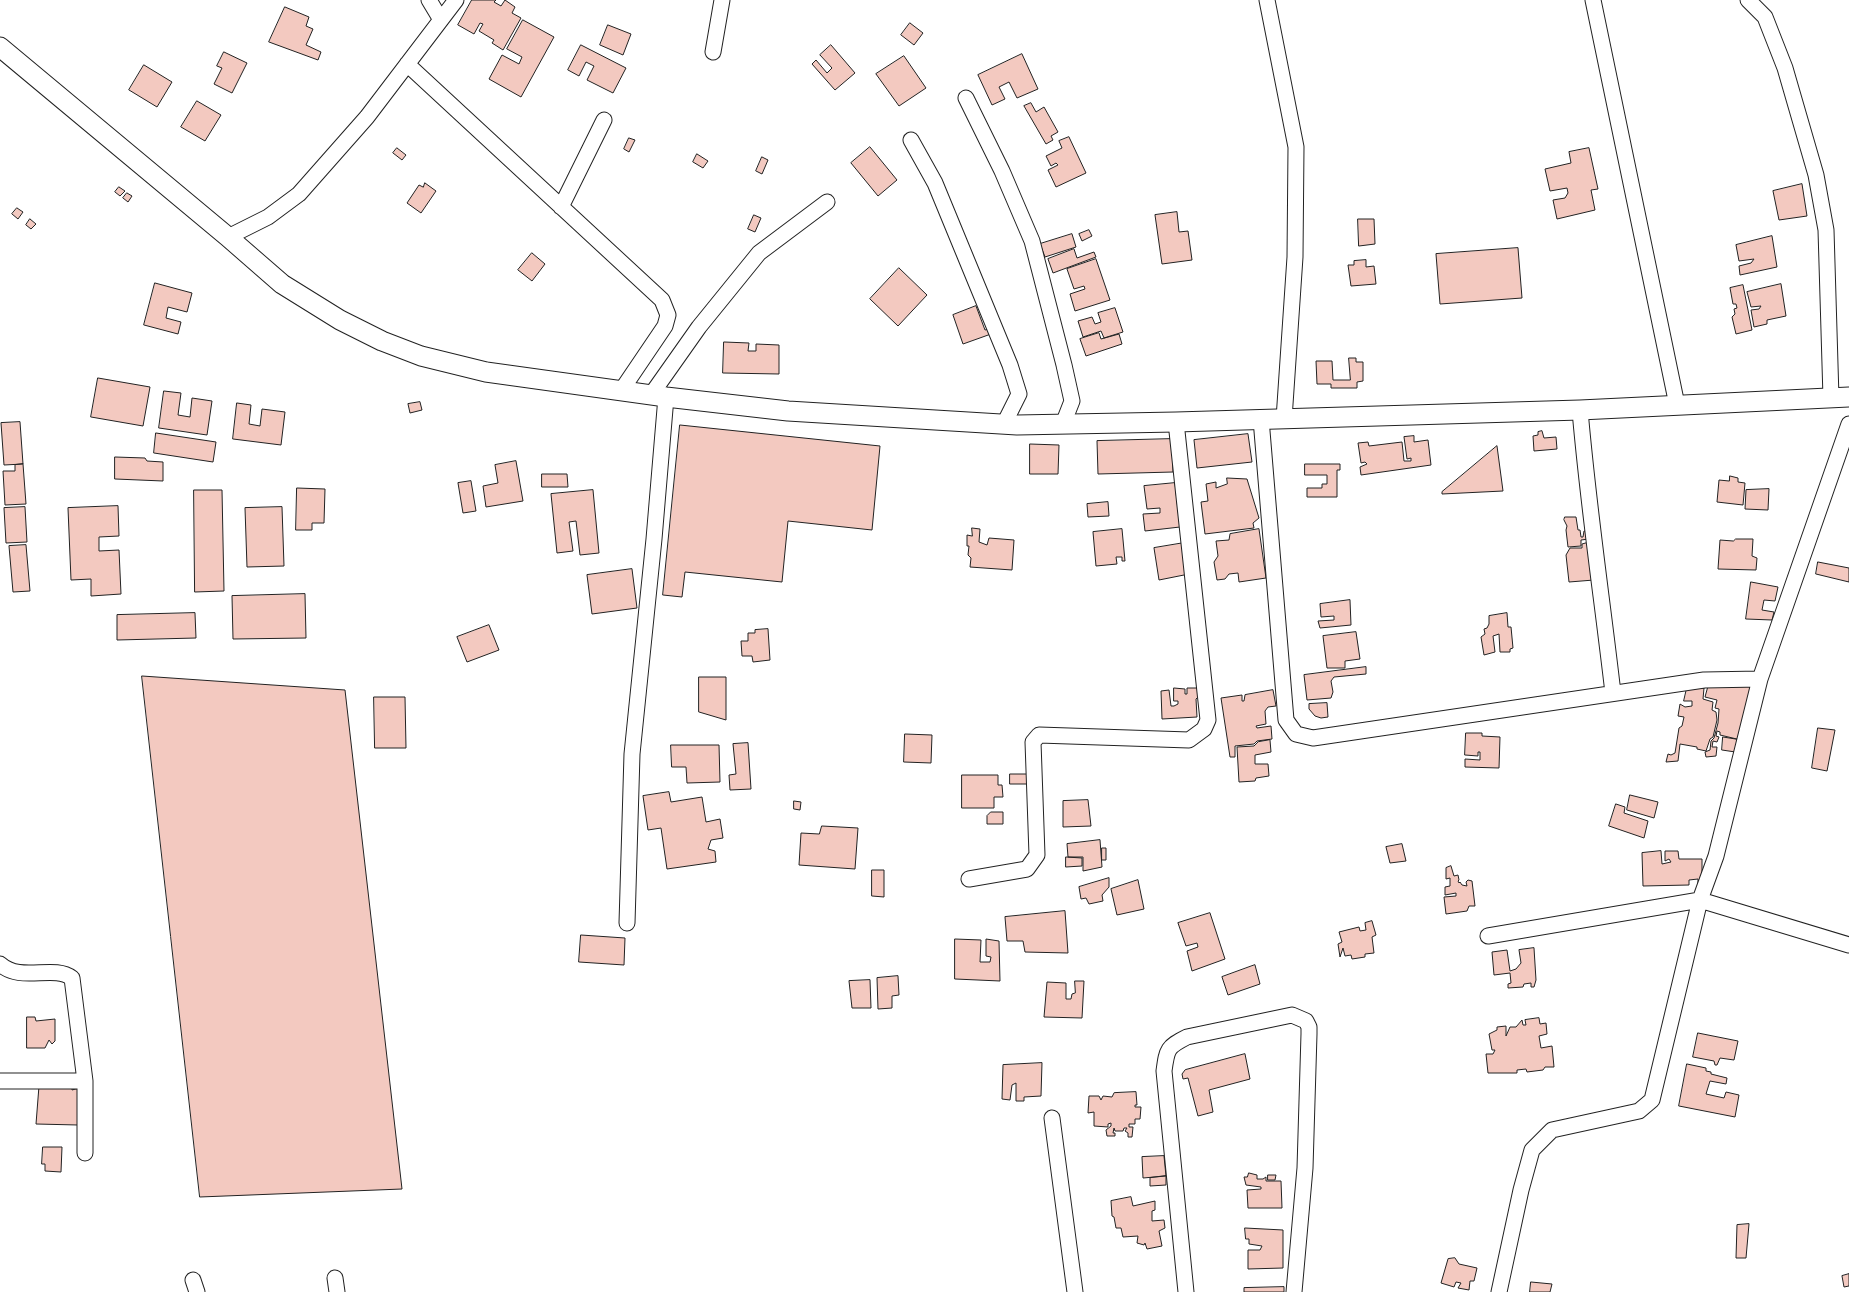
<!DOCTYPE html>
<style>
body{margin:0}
canvas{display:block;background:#fff}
</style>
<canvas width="1849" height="1292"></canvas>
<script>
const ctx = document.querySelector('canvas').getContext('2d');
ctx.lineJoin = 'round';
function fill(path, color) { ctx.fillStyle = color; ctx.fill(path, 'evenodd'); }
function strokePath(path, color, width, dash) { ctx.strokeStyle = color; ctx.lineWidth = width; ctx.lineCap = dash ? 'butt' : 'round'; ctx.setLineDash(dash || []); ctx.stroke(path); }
const building = new Path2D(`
 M 472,0 L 496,0 L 494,2 L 501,6 L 505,0 L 515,7 L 512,13 L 521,18 L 503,50 L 492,43 L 494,40 L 479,31 L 483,24 L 480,23 L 474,34 L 458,25 Z
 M 285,7 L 309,17 L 306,26 L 313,29 L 306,45 L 321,52 L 318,60 L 269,42 Z
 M 523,20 L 554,37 L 521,97 L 489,79 L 502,55 L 519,64 L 522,57 L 507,49 Z
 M 910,23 L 923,33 L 914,45 L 901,35 Z
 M 608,25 L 631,34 L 623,55 L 600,45 Z
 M 581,45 L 626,68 L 613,93 L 587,80 L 594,66 L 586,62 L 579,76 L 568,70 Z
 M 831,45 L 855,73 L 835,90 L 812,64 L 816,60 L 827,73 L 832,68 L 820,55 Z
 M 224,52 L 247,63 L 232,93 L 214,84 L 222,68 L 217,66 Z
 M 1022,54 L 1038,89 L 1017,98 L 1009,82 L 999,87 L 1005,99 L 992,105 L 978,75 Z
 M 904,56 L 926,88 L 899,106 L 876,74 Z
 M 144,65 L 172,82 L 157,107 L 129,90 Z
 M 197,101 L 221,115 L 205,141 L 181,127 Z
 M 1031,103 L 1036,112 L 1044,107 L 1058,132 L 1051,136 L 1053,140 L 1046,144 L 1024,106 Z
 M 1069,137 L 1086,173 L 1056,187 L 1048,170 L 1058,165 L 1056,163 L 1051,166 L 1046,156 L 1062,148 L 1059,141 Z
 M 629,138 L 635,140 L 629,152 L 624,149 Z
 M 870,147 L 897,180 L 878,196 L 851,163 Z
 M 397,148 L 406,155 L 402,160 L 393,153 Z
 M 1589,148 L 1598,189 L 1591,190 L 1595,210 L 1557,219 L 1553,200 L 1565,198 L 1568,193 L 1567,188 L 1550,191 L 1545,169 L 1571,163 L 1569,152 Z
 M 697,154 L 708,161 L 703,168 L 693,162 Z
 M 762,157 L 768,160 L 762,174 L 756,171 Z
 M 425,183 L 436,191 L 421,213 L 407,203 L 419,185 L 423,187 Z
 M 1802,184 L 1807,216 L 1779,220 L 1773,191 Z
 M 119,187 L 125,191 L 120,196 L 115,192 Z
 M 127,193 L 132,196 L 128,202 L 123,198 Z
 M 17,208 L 23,212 L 18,219 L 12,214 Z
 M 1177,212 L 1179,232 L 1188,231 L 1192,260 L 1162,264 L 1155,215 Z
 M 754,215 L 761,218 L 755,232 L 748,229 Z
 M 30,219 L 36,224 L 31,229 L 26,225 Z
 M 1358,219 L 1374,219 L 1375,244 L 1359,246 Z
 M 1089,230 L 1092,236 L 1082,241 L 1079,234 Z
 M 1072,234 L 1076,247 L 1045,257 L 1040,244 Z
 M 1772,236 L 1777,267 L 1740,275 L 1739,266 L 1751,263 L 1754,259 L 1739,261 L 1736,245 Z
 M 1518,248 L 1522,298 L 1440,304 L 1436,254 Z
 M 1074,249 L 1077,258 L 1094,252 L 1096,257 L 1053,273 L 1048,259 Z
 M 532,253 L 545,264 L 532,281 L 518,270 Z
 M 1096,259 L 1110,300 L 1075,311 L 1070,294 L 1085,289 L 1084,286 L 1074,289 L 1067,269 Z
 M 1366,260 L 1366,267 L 1374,266 L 1376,284 L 1351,286 L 1348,265 L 1354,265 L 1354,261 Z
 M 899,268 L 927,295 L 898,326 L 870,299 Z
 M 155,283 L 192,293 L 187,312 L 168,307 L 166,318 L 181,322 L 178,334 L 144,325 Z
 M 1781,284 L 1786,316 L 1767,320 L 1767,324 L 1754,327 L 1751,310 L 1759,309 L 1761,306 L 1751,307 L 1747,292 Z
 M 1743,285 L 1752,330 L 1736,334 L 1732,317 L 1735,314 L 1734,309 L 1737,308 L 1736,304 L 1733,304 L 1730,288 Z
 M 976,306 L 985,330 L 989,329 L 991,334 L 963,344 L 953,315 Z
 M 1115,308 L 1123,332 L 1104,338 L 1101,331 L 1083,337 L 1078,321 L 1092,317 L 1095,324 L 1101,322 L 1098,313 Z
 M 1099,333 L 1101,339 L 1119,334 L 1122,344 L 1086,356 L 1080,339 Z
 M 724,342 L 749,343 L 748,351 L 756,351 L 756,344 L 779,345 L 779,374 L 723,373 Z
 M 1349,358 L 1356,358 L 1356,362 L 1363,362 L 1363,381 L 1357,382 L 1357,388 L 1331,388 L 1331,384 L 1317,384 L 1316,361 L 1332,361 L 1333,380 L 1350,380 Z
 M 98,378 L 150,387 L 143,426 L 91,417 Z
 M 164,391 L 181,393 L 178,415 L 190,417 L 192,398 L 212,401 L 207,435 L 159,428 Z
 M 420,402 L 422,410 L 410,413 L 408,404 Z
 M 237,403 L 251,405 L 249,424 L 260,426 L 262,409 L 285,412 L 281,445 L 233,439 Z
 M 20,422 L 23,464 L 4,465 L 1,423 Z
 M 680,425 L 880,446 L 872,530 L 788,521 L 782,582 L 685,572 L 682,597 L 663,595 Z
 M 1542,431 L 1544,438 L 1556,437 L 1557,449 L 1534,451 L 1533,436 L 1538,435 L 1538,432 Z
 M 156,433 L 216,442 L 213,462 L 154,453 Z
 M 1248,434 L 1252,462 L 1197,468 L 1194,440 Z
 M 1414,436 L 1414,442 L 1428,440 L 1431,465 L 1361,475 L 1360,467 L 1367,464 L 1365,462 L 1361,463 L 1358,443 L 1368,442 L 1369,446 L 1402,442 L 1404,461 L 1411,461 L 1411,458 L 1407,459 L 1404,437 Z
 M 1172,439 L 1173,472 L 1098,474 L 1097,441 Z
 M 1030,444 L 1059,445 L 1058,474 L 1030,474 Z
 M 1497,446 L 1503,491 L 1442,494 L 1442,492 Z
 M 115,457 L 145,458 L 147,461 L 163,462 L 163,481 L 115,479 Z
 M 516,461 L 523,501 L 486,507 L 483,486 L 498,483 L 495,465 Z
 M 23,464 L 26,504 L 5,505 L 3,471 L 15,471 L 15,465 Z
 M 1305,464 L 1340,464 L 1340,470 L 1337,470 L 1337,497 L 1307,497 L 1307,488 L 1322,488 L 1322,484 L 1327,484 L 1327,475 L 1305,475 Z
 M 542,474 L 567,474 L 568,487 L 542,487 Z
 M 1730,476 L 1738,478 L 1738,482 L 1745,483 L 1743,505 L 1717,502 L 1719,480 L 1729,481 Z
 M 1227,478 L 1247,479 L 1259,518 L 1253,523 L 1254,528 L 1205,534 L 1201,502 L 1208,501 L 1206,484 L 1216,482 L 1216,488 L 1227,484 Z
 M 471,481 L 476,511 L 463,513 L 458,483 Z
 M 1175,483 L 1180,527 L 1145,531 L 1143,514 L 1160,513 L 1160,508 L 1147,509 L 1144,486 Z
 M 297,488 L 325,489 L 324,523 L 312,523 L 312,530 L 296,530 Z
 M 1769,489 L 1768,510 L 1745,509 L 1746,490 Z
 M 194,490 L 222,490 L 224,591 L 195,592 Z
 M 593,490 L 599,553 L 580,555 L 576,521 L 569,522 L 573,551 L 557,553 L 551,494 Z
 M 1108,502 L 1109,516 L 1088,517 L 1087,504 Z
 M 118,506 L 119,536 L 99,537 L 99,551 L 119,550 L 121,594 L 91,596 L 91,579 L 71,580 L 68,508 Z
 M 25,507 L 27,542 L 6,543 L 4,508 Z
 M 282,507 L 284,566 L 247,567 L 245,508 Z
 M 1565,517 L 1576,517 L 1578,530 L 1580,530 L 1581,537 L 1583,537 L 1584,531 L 1591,530 L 1594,580 L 1569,582 L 1566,555 L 1570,548 L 1582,548 L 1582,544 L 1589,542 L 1589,539 L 1581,540 L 1581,546 L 1568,547 L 1566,530 L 1567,526 L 1564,520 Z
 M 972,528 L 980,529 L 979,542 L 987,545 L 989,538 L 1014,540 L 1012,570 L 970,567 L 971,558 L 968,555 L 969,546 L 967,546 L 967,535 L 972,536 Z
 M 1122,529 L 1125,561 L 1122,561 L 1122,557 L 1116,557 L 1117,564 L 1096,566 L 1093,532 Z
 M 1259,529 L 1266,578 L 1239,582 L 1238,573 L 1229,574 L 1225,579 L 1217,580 L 1214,562 L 1218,556 L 1216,541 L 1229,540 L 1230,534 Z
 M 1736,539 L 1753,539 L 1752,556 L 1757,558 L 1756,570 L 1718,569 L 1720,540 L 1733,541 Z
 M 1184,543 L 1189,574 L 1159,580 L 1154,548 Z
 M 26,545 L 30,591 L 13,592 L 9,546 Z
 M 1818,562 L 1849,568 L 1849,582 L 1816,574 Z
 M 632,569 L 637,608 L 592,614 L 587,575 Z
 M 1751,582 L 1778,587 L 1775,601 L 1764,600 L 1762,610 L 1774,612 L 1772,620 L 1746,619 Z
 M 305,594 L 306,638 L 233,639 L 232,596 Z
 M 1350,600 L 1351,625 L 1320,628 L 1318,621 L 1334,620 L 1334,616 L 1321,617 L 1320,604 Z
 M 195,613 L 196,638 L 117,640 L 117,615 Z
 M 1507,613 L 1508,627 L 1511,627 L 1513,648 L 1510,649 L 1510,652 L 1500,652 L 1499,634 L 1493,636 L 1495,652 L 1484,655 L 1481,637 L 1485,634 L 1484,629 L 1487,628 L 1489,624 L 1489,616 Z
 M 489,625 L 499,650 L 467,662 L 457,637 Z
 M 768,629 L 770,660 L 753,662 L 752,656 L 742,656 L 741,641 L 748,641 L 748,633 L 755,633 L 755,630 Z
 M 1356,632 L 1360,659 L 1345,661 L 1345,668 L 1327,668 L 1323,636 Z
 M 1366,667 L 1366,674 L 1334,677 L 1331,681 L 1333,692 L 1331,698 L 1307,700 L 1304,675 Z
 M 142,676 L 345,690 L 402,1189 L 200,1197 Z
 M 699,677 L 726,677 L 726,720 L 699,712 Z
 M 1747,681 L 1752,689 L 1741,740 L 1720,735 L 1720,732 L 1717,731 L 1716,736 L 1719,737 L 1717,742 L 1713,741 L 1712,747 L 1717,747 L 1716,756 L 1706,757 L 1705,752 L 1710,750 L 1711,741 L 1714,738 L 1718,723 L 1719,709 L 1715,708 L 1717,700 L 1705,697 L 1708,686 Z
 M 1174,688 L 1185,689 L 1185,694 L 1187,694 L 1187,688 L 1198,688 L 1198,697 L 1196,699 L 1197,717 L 1162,719 L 1161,691 L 1169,690 L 1171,706 L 1174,706 L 1178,704 L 1178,701 L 1174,701 Z
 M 1687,688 L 1704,688 L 1703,699 L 1713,702 L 1712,710 L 1716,712 L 1717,720 L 1713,737 L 1710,739 L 1706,751 L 1697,749 L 1697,747 L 1680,744 L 1678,761 L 1666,762 L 1668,754 L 1671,755 L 1675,753 L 1679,728 L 1682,726 L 1684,717 L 1678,716 L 1680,704 L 1685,707 L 1692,706 L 1692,701 L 1684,701 Z
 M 1273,690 L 1276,706 L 1268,707 L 1265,711 L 1266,724 L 1256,726 L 1257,728 L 1271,726 L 1272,739 L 1257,741 L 1254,744 L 1235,746 L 1235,757 L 1230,757 L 1221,698 L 1242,695 L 1242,701 L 1244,701 L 1245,695 Z
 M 374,697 L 405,697 L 406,748 L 375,748 Z
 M 1327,703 L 1328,717 L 1321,718 L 1315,716 L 1309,709 L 1309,704 Z
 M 1818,728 L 1835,730 L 1827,771 L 1812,768 Z
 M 1466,733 L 1482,733 L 1482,736 L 1500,737 L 1499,768 L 1465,767 L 1465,759 L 1480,760 L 1480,752 L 1478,752 L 1478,756 L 1465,755 Z
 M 905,734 L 932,735 L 931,763 L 904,762 Z
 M 1723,737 L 1742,740 L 1742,753 L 1722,750 Z
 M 1270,740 L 1271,752 L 1255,755 L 1255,764 L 1268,764 L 1269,776 L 1256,778 L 1255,781 L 1239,782 L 1237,747 L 1254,746 L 1258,742 Z
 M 748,743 L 751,789 L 730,790 L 729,775 L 736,774 L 733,744 Z
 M 671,745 L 719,745 L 720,782 L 687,783 L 686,767 L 672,767 Z
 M 1010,774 L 1029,774 L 1029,784 L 1010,784 Z
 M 962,775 L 998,775 L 998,785 L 1002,785 L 1003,797 L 994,797 L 994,808 L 962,808 Z
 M 669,792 L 671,802 L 702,797 L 706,822 L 720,819 L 723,838 L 711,840 L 708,849 L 715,851 L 716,862 L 667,869 L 661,828 L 648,830 L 643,796 Z
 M 1630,795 L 1658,802 L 1654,818 L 1627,810 Z
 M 1088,800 L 1091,826 L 1063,827 L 1063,801 Z
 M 794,801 L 801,802 L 800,810 L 794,809 Z
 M 1616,804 L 1625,807 L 1624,813 L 1648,821 L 1644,838 L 1609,826 Z
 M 991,812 L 1003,812 L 1003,824 L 987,824 L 987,816 Z
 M 822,826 L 858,828 L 855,869 L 799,865 L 801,833 L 819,834 Z
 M 1100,840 L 1102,867 L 1083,871 L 1083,857 L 1068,857 L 1067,844 Z
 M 1402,844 L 1406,861 L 1390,863 L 1386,847 Z
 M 1102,848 L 1106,848 L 1106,860 L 1102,860 Z
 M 1661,851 L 1662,864 L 1671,862 L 1669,859 L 1665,861 L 1665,851 L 1678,851 L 1679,859 L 1702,859 L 1702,879 L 1698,883 L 1698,879 L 1689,880 L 1689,885 L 1643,886 L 1642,853 Z
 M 1066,857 L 1082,858 L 1082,866 L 1066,867 Z
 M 1451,866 L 1454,876 L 1458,875 L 1459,880 L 1458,881 L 1459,883 L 1460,882 L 1462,885 L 1467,886 L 1466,882 L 1468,880 L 1472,881 L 1475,906 L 1469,906 L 1467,911 L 1446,914 L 1444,897 L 1456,896 L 1456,893 L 1445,895 L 1445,887 L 1450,886 L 1450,878 L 1446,879 L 1446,868 Z
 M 872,870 L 884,870 L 884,897 L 872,896 Z
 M 1109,878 L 1109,887 L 1102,895 L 1103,901 L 1089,904 L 1086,898 L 1081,899 L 1079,887 Z
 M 1138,880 L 1144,909 L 1117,915 L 1111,889 Z
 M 1065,911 L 1068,953 L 1025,952 L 1023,941 L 1007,941 L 1005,917 Z
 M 1210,913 L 1225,959 L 1192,971 L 1187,951 L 1198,947 L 1197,943 L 1186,946 L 1178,923 Z
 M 1372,921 L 1376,935 L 1372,937 L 1374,953 L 1365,954 L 1365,957 L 1352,959 L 1351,955 L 1345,956 L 1343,948 L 1340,957 L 1338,944 L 1342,942 L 1339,932 L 1359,927 L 1360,931 L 1366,930 L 1365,923 Z
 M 581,935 L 625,938 L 624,965 L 579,962 Z
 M 955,939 L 981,940 L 980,962 L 990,962 L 991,957 L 986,956 L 986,939 L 999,941 L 1000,981 L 955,979 Z
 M 1534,948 L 1536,980 L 1534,987 L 1531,987 L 1531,983 L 1524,984 L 1523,987 L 1508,988 L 1508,984 L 1511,983 L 1510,973 L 1494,975 L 1492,952 L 1507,950 L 1510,971 L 1516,969 L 1521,963 L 1519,950 Z
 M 1255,965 L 1260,984 L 1228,995 L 1222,977 Z
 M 898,976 L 899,995 L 892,996 L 892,1008 L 878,1009 L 877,978 Z
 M 870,980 L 871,1008 L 852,1008 L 849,981 Z
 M 1075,981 L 1084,981 L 1082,1018 L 1044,1017 L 1047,982 L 1066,983 L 1066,999 L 1071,999 L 1072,994 L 1075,993 Z
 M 27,1017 L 35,1017 L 36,1021 L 55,1019 L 55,1041 L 52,1044 L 49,1040 L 45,1048 L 27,1048 Z
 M 1539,1018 L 1540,1024 L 1546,1023 L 1547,1034 L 1539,1036 L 1541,1048 L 1552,1046 L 1554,1067 L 1545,1067 L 1543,1070 L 1527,1072 L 1526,1069 L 1517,1070 L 1517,1073 L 1488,1073 L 1486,1054 L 1493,1054 L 1495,1050 L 1492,1050 L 1489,1034 L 1497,1030 L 1497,1027 L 1506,1026 L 1506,1036 L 1510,1027 L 1516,1027 L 1522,1020 L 1523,1025 L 1526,1025 L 1525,1020 Z
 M 1698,1033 L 1738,1041 L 1734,1060 L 1720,1058 L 1717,1065 L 1715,1065 L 1714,1061 L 1693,1057 Z
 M 1245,1054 L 1250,1079 L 1209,1090 L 1213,1112 L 1198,1116 L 1188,1078 L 1183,1079 L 1182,1074 L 1185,1070 Z
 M 1042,1063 L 1041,1096 L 1024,1097 L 1024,1101 L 1016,1101 L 1016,1083 L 1012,1085 L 1010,1100 L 1002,1099 L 1003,1065 Z
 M 1687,1064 L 1706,1068 L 1706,1071 L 1711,1072 L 1711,1074 L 1727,1078 L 1726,1084 L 1710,1081 L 1706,1094 L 1724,1098 L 1726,1092 L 1739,1095 L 1735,1117 L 1679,1106 Z
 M 72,1085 L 72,1090 L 79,1088 L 78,1125 L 36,1124 L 39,1086 Z
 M 1136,1092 L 1137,1105 L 1135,1105 L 1135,1107 L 1141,1107 L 1140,1119 L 1135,1119 L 1135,1124 L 1129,1124 L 1129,1127 L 1133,1127 L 1132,1137 L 1128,1137 L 1128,1133 L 1125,1131 L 1127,1128 L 1124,1128 L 1123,1131 L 1115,1131 L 1114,1128 L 1113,1133 L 1115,1133 L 1115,1136 L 1107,1136 L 1106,1130 L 1111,1126 L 1111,1123 L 1108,1124 L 1108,1127 L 1094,1126 L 1094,1112 L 1088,1113 L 1089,1096 L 1099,1096 L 1101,1100 L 1103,1096 L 1112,1097 L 1114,1093 Z
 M 43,1147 L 62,1147 L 61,1172 L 45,1171 L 45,1164 L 42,1164 Z
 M 1164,1156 L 1166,1176 L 1143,1178 L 1142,1157 Z
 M 1249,1173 L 1257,1175 L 1257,1179 L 1263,1179 L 1266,1177 L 1266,1181 L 1281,1181 L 1282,1208 L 1248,1208 L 1247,1190 L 1261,1189 L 1261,1187 L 1246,1185 L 1244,1177 L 1247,1177 Z
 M 1268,1175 L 1276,1175 L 1275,1180 L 1268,1180 Z
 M 1166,1176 L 1166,1185 L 1150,1186 L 1150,1178 Z
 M 1131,1197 L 1133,1206 L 1155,1201 L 1155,1210 L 1152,1211 L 1152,1221 L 1164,1220 L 1165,1228 L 1159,1231 L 1162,1246 L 1147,1249 L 1145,1243 L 1144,1245 L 1137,1243 L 1138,1236 L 1123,1237 L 1121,1228 L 1116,1228 L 1114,1217 L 1112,1216 L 1111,1201 Z
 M 1749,1224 L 1746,1258 L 1736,1258 L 1737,1225 Z
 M 1245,1228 L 1283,1230 L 1283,1268 L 1248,1269 L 1248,1250 L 1260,1250 L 1262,1246 L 1249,1244 L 1249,1239 L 1246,1239 Z
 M 1455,1258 L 1459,1264 L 1477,1268 L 1474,1281 L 1470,1281 L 1469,1290 L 1458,1288 L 1461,1283 L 1456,1282 L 1454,1287 L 1441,1283 L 1448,1259 Z
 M 1849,1274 L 1849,1286 L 1844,1287 L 1842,1276 Z
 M 1531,1282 L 1552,1284 L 1550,1292 L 1530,1292 Z
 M 1284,1287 L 1284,1292 L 1244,1292 L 1244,1288 Z`);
const minor = new Path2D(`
 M 429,0 L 441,20
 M 1267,0 L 1296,147 L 1295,257 L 1284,419
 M 1593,0 L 1677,405
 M 1748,0 L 1765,17 L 1785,68 L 1816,175 L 1826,230 L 1831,398
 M 713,52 L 722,0
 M 407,64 L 662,300 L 668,315 L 665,326 L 621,391
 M 966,98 L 1002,171 L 1032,241 L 1064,365 L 1072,401 L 1063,424
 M 911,140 L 935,183 L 1010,365 L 1019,394 L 1004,424
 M 561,207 L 604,120
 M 228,237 L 268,217 L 299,194 L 367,117 L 456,0
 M 651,395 L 699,327 L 759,253 L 827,202
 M 1580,410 C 1588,505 1602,598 1613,693
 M 1261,419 L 1286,720 L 1296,734 L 1313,738 L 1704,680 L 1760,679 L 1716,856 L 1700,900 L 1849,945
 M 1760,679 L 1849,424
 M 969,879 L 1027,869 L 1037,855 L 1033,742 L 1039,735 L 1189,740 L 1204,729 L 1208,720 L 1176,422
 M 627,923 L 632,754 L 654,539 L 666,397
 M 1488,936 L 1700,900 L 1652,1100 L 1639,1111 L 1552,1130 L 1532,1150 L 1521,1190 L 1499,1292
 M 0,964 C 21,983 53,964 72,978 L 85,1081 L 85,1153
 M 0,1081 L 85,1081
 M 1052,1118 L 1075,1292
 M 335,1278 L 337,1292
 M 193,1280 L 197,1292
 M 1186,1292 L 1164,1071 C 1167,1049 1167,1047 1187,1037 L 1292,1015 L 1306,1021 L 1309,1027 L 1309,1034 L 1305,1168 L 1294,1292`);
const tertiary = new Path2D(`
 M 0,47 L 228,237 L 282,284 L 340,320 L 382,341 L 421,356 L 486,372 L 666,397 L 788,411 L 1017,425 L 1176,422 L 1580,410 L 1849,397`);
fill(building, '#f3c9c0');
strokePath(building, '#222', 1);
strokePath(minor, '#222', 17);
strokePath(tertiary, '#222', 21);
strokePath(minor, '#fff', 15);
strokePath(tertiary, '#fff', 19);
</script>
